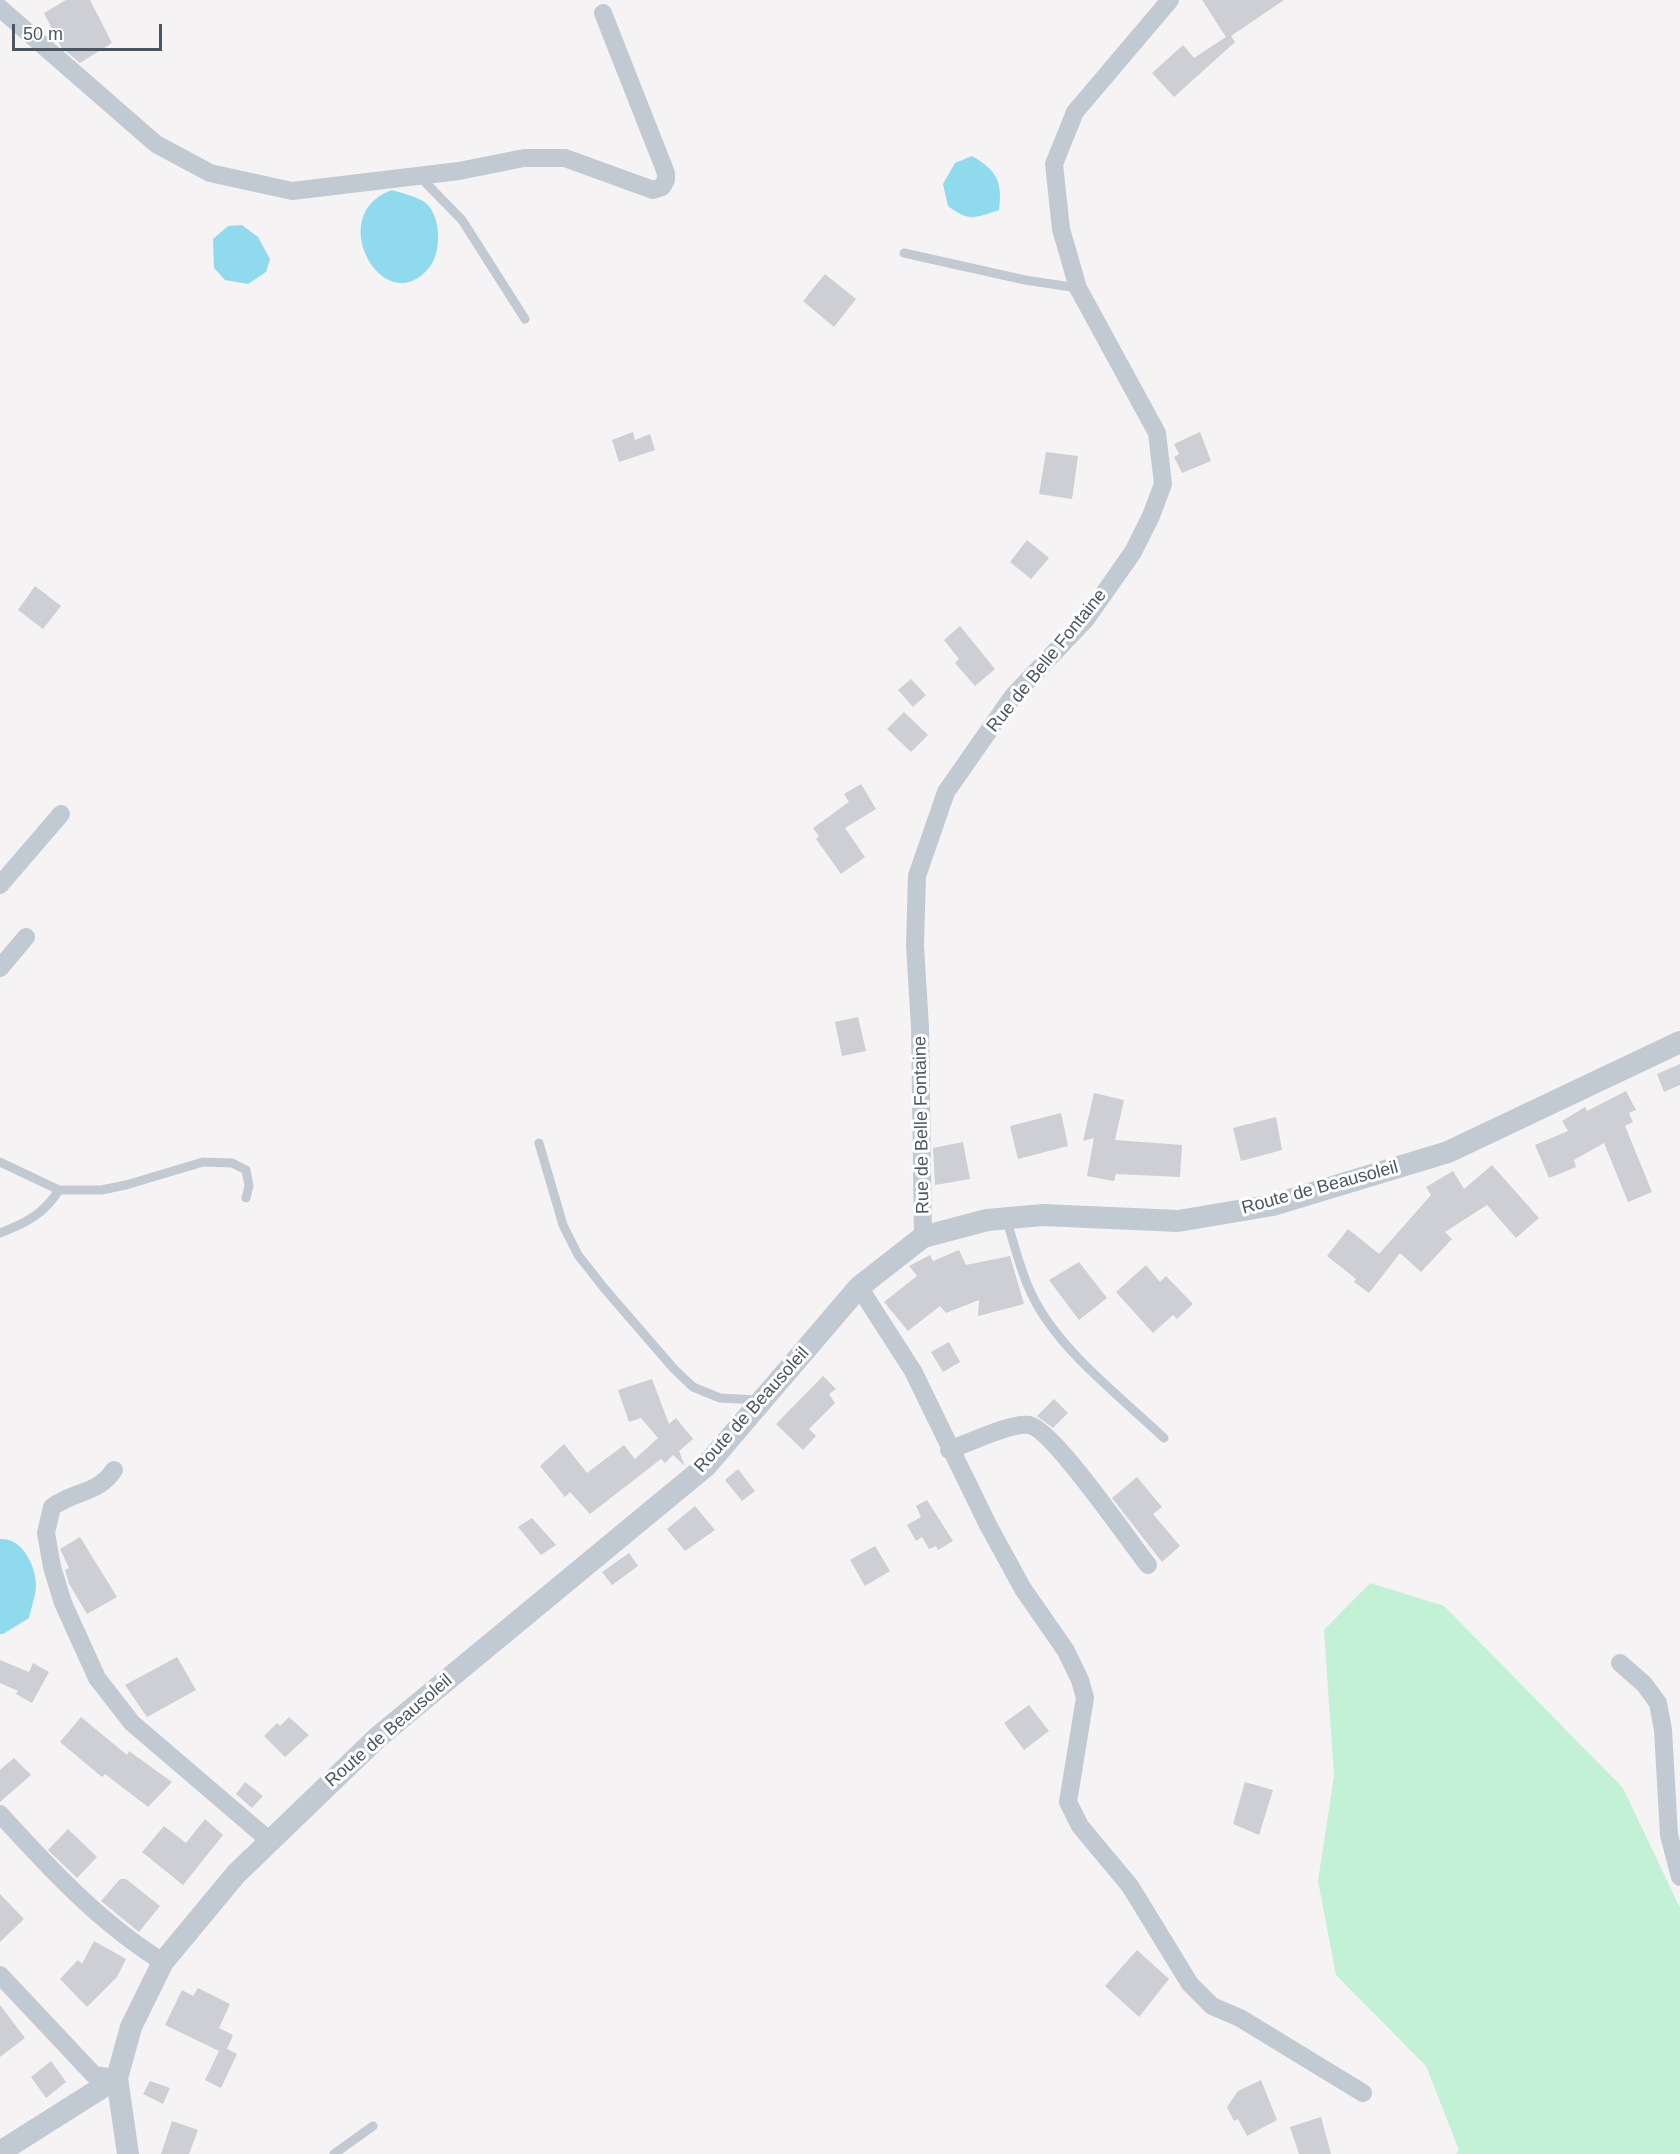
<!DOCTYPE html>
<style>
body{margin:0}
#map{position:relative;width:1680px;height:2154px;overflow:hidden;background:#f5f3f3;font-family:Helvetica,sans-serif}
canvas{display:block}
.scale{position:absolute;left:12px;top:24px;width:150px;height:27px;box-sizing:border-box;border:3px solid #4a5661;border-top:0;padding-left:8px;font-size:18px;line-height:21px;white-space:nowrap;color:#4a5661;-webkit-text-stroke:4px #fff;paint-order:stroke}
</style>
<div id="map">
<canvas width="1680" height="2154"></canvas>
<div class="scale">50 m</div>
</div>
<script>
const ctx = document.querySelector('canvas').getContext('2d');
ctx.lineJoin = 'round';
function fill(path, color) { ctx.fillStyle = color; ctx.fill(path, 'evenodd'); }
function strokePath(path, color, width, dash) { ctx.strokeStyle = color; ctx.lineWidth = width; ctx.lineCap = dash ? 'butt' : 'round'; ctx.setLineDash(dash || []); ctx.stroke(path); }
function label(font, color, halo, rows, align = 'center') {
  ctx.font = font + ' Helvetica,sans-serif'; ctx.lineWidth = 6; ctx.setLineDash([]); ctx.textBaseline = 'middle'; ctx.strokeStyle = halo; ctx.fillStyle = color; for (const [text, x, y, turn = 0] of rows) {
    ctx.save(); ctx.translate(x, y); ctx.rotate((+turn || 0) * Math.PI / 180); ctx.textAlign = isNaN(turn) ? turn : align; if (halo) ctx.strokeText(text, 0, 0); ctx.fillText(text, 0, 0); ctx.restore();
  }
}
const green = new Path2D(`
 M 1370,1583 L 1444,1606 L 1623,1788 L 1680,1908 L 1680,2154 L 1456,2154 L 1459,2150 L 1426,2066 L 1336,1975 L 1318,1881 L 1334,1776 L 1324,1630 Z`);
const water = new Path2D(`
 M 972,156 C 996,170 1003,181 999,210 C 975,218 969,222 948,206 L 943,184 L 955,163 Z
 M 392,190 C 402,193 414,196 423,201 C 441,212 442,249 431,265 C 387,326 321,215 392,190 Z
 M 242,225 L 258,237 L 270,259 L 266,272 L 248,284 L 225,280 L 214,268 L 213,239 L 228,226 Z
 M 0,1539 C 22,1537 36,1566 36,1585 C 36,1595 31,1608 29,1618 L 3,1634 L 0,1634 Z`);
const building = new Path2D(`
 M 66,0 L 90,0 L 112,43 L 80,63 L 61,47 L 44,13 Z
 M 1202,0 L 1284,0 L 1231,36 L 1235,42 L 1174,97 L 1152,73 L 1183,45 L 1194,58 L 1226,37 Z
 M 825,274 L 856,299 L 834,327 L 803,301 Z
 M 633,432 L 635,440 L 650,434 L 655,450 L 619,462 L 612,440 Z
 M 1200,432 L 1211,461 L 1182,473 L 1174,457 L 1179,454 L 1174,444 Z
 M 1046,452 L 1078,456 L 1072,499 L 1039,494 Z
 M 1027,540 L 1049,558 L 1031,579 L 1010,562 Z
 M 35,586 L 61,606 L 43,629 L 18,610 Z
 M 960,626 L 995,669 L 975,686 L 955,663 L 959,659 L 944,640 Z
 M 911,679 L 926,695 L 913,707 L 898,690 Z
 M 904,712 L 928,735 L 911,752 L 887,729 Z
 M 861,784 L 876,809 L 845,828 L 865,857 L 841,874 L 816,839 L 819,836 L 813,828 L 849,802 L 844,794 Z
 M 858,1017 L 866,1051 L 842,1056 L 835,1022 Z
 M 1680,1064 L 1680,1085 L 1664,1092 L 1657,1074 Z
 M 1626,1091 L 1636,1110 L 1629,1113 L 1633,1122 L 1625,1126 L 1652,1192 L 1628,1202 L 1604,1143 L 1574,1160 L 1576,1167 L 1549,1178 L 1535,1145 L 1568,1131 L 1562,1121 L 1585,1107 L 1587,1111 Z
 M 1094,1093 L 1124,1100 L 1115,1140 L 1182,1145 L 1180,1177 L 1116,1174 L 1114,1181 L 1087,1176 L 1094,1138 L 1083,1141 Z
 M 1061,1113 L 1068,1146 L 1018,1159 L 1010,1126 Z
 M 1276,1117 L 1282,1150 L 1241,1161 L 1233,1128 Z
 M 963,1142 L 970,1179 L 935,1185 L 933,1148 Z
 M 1492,1165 L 1539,1218 L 1516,1238 L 1487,1205 L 1445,1232 L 1452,1239 L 1421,1272 L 1400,1253 L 1369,1293 L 1354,1282 L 1356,1279 L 1327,1256 L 1348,1229 L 1379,1254 L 1431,1195 L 1426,1187 L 1453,1171 L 1464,1189 Z
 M 959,1250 L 966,1265 L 1010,1256 L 1024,1304 L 978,1316 L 979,1300 L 946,1313 L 940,1306 L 908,1331 L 884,1302 L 917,1276 L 909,1266 L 930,1255 L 933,1261 Z
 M 1079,1262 L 1107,1298 L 1079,1320 L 1049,1280 Z
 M 1146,1265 L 1160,1282 L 1166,1276 L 1193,1304 L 1177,1319 L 1173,1315 L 1153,1333 L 1116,1292 Z
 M 949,1342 L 960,1362 L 943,1372 L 931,1352 Z
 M 823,1376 L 836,1389 L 829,1394 L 835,1403 L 809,1429 L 816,1436 L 803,1450 L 776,1424 Z
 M 652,1379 L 669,1424 L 676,1418 L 693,1439 L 679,1451 L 685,1466 L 673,1455 L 665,1463 L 661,1459 L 590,1514 L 570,1492 L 565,1497 L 540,1466 L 564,1444 L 587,1473 L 624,1445 L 635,1459 L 658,1438 L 641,1418 L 629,1422 L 618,1390 Z
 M 1054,1399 L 1068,1413 L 1053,1428 L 1037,1416 Z
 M 738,1469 L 755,1491 L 742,1501 L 725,1480 Z
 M 1137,1477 L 1162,1507 L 1153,1514 L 1180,1546 L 1162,1562 L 1112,1498 Z
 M 927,1500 L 953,1541 L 938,1550 L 936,1546 L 929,1549 L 922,1537 L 916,1541 L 907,1525 L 921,1517 L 916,1506 Z
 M 695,1506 L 715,1530 L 685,1551 L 667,1529 Z
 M 532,1518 L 556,1545 L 541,1555 L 518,1527 Z
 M 80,1537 L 117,1597 L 87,1614 L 69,1584 L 65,1570 L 69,1568 L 60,1549 Z
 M 875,1546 L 890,1571 L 865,1586 L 850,1560 Z
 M 629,1553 L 638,1566 L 612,1585 L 602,1572 Z
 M 177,1657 L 196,1690 L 147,1717 L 125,1685 Z
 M 0,1660 L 29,1672 L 33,1663 L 49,1672 L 32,1703 L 16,1694 L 18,1691 L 0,1683 Z
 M 1029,1705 L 1049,1731 L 1024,1750 L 1004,1723 Z
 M 81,1717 L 127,1755 L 129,1751 L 172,1782 L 148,1807 L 105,1774 L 102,1777 L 60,1742 Z
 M 289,1717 L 309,1735 L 285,1757 L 264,1736 L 277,1723 L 280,1726 Z
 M 14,1758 L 31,1775 L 0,1802 L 0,1770 Z
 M 245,1782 L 263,1796 L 252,1808 L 236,1794 Z
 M 1245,1782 L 1273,1790 L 1259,1835 L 1233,1824 Z
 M 205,1819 L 223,1835 L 183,1885 L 142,1852 L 164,1826 L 186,1843 Z
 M 68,1829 L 97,1857 L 77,1878 L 48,1850 Z
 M 120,1879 L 126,1879 L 160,1906 L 139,1932 L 101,1901 Z
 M 0,1894 L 24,1919 L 0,1942 Z
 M 94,1941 L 126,1959 L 117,1977 L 87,2007 L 60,1979 L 78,1960 L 82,1964 Z
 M 1137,1950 L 1169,1979 L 1139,2017 L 1105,1986 Z
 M 198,1988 L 230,2004 L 219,2028 L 233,2035 L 227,2049 L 237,2054 L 221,2088 L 205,2080 L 219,2051 L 165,2025 L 182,1990 L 193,1996 Z
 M 0,2005 L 25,2038 L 0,2057 Z
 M 51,2061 L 66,2082 L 46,2098 L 31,2077 Z
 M 1261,2080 L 1277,2120 L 1247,2136 L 1238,2119 L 1234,2121 L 1227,2107 L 1238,2091 Z
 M 150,2081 L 170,2088 L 163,2104 L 143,2094 Z
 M 1321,2117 L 1331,2154 L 1299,2154 L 1290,2127 Z
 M 172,2121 L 198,2130 L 189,2154 L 161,2154 Z`);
const service = new Path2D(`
 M 419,176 L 462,220 L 525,319
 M 904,253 L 1025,280 L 1078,288
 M 539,1143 L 563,1225 L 578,1255 L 604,1288 L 674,1369 L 693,1387 L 720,1398 L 758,1400
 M 0,1162 L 59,1190 C 44,1214 26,1223 0,1233
 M 59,1190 L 101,1190 L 126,1185 L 203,1162 L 232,1163 L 246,1170 L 249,1186 L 246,1198
 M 1006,1218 C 1014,1243 1020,1270 1031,1293 C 1057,1349 1120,1396 1164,1438
 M 334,2154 L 373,2126`);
const minor = new Path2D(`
 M 0,8 L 156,144 L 210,173 L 292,191 L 459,171 L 524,158 L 565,158 L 653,190 L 662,187 L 666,180 L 666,173 L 603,13
 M 0,885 L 61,814
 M 0,968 L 26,937
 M 923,1237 L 920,1028 L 915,945 L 917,876 L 946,792 L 1013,696 L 1086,619 L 1133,552 L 1151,516 L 1163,484 L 1157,433 L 1078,288 L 1061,229 L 1054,164 L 1075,112 L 1170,0
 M 859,1287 L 913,1371 L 988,1525 L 1023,1589 L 1066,1651 L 1080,1680 L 1085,1698 L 1068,1802 L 1080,1826 L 1130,1886 L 1190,1984 L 1212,2006 L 1240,2018 L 1363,2093
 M 949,1450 C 969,1443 1009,1423 1029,1425 C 1052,1428 1129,1541 1148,1565
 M 114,1470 C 98,1494 76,1490 52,1507 L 46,1533 L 52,1567 L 63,1603 L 97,1678 L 132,1723 L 270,1841
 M 1620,1663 L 1644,1684 L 1658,1703 L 1663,1730 L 1669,1835 L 1680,1877
 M 0,1814 C 50,1869 100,1923 163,1962
 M 0,1975 L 94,2075 L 117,2078`);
const tertiary = new Path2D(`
 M 0,2152 L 117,2078
 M 128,2154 L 117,2078 L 131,2027 L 163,1962 L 236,1874 L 378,1737 L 706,1466 L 859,1287 L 923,1237 L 987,1220 L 1043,1215 L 1178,1221 L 1273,1205 L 1448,1152 L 1680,1042`);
const streetNames = [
 ["Rue de Belle Fontaine",1047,661,-51],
 ["Rue de Belle Fontaine",922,1125,-91],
 ["Route de Beausoleil",1320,1188,-15],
 ["Route de Beausoleil",752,1410,-48],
 ["Route de Beausoleil",389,1731,-41]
];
fill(green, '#c3f1d5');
fill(water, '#90daee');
fill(building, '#cdcfd5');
strokePath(service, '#c1cad2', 9);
strokePath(minor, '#c1cad2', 18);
strokePath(tertiary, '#c1cad2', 22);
label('18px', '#4a5661', '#fff', streetNames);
</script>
